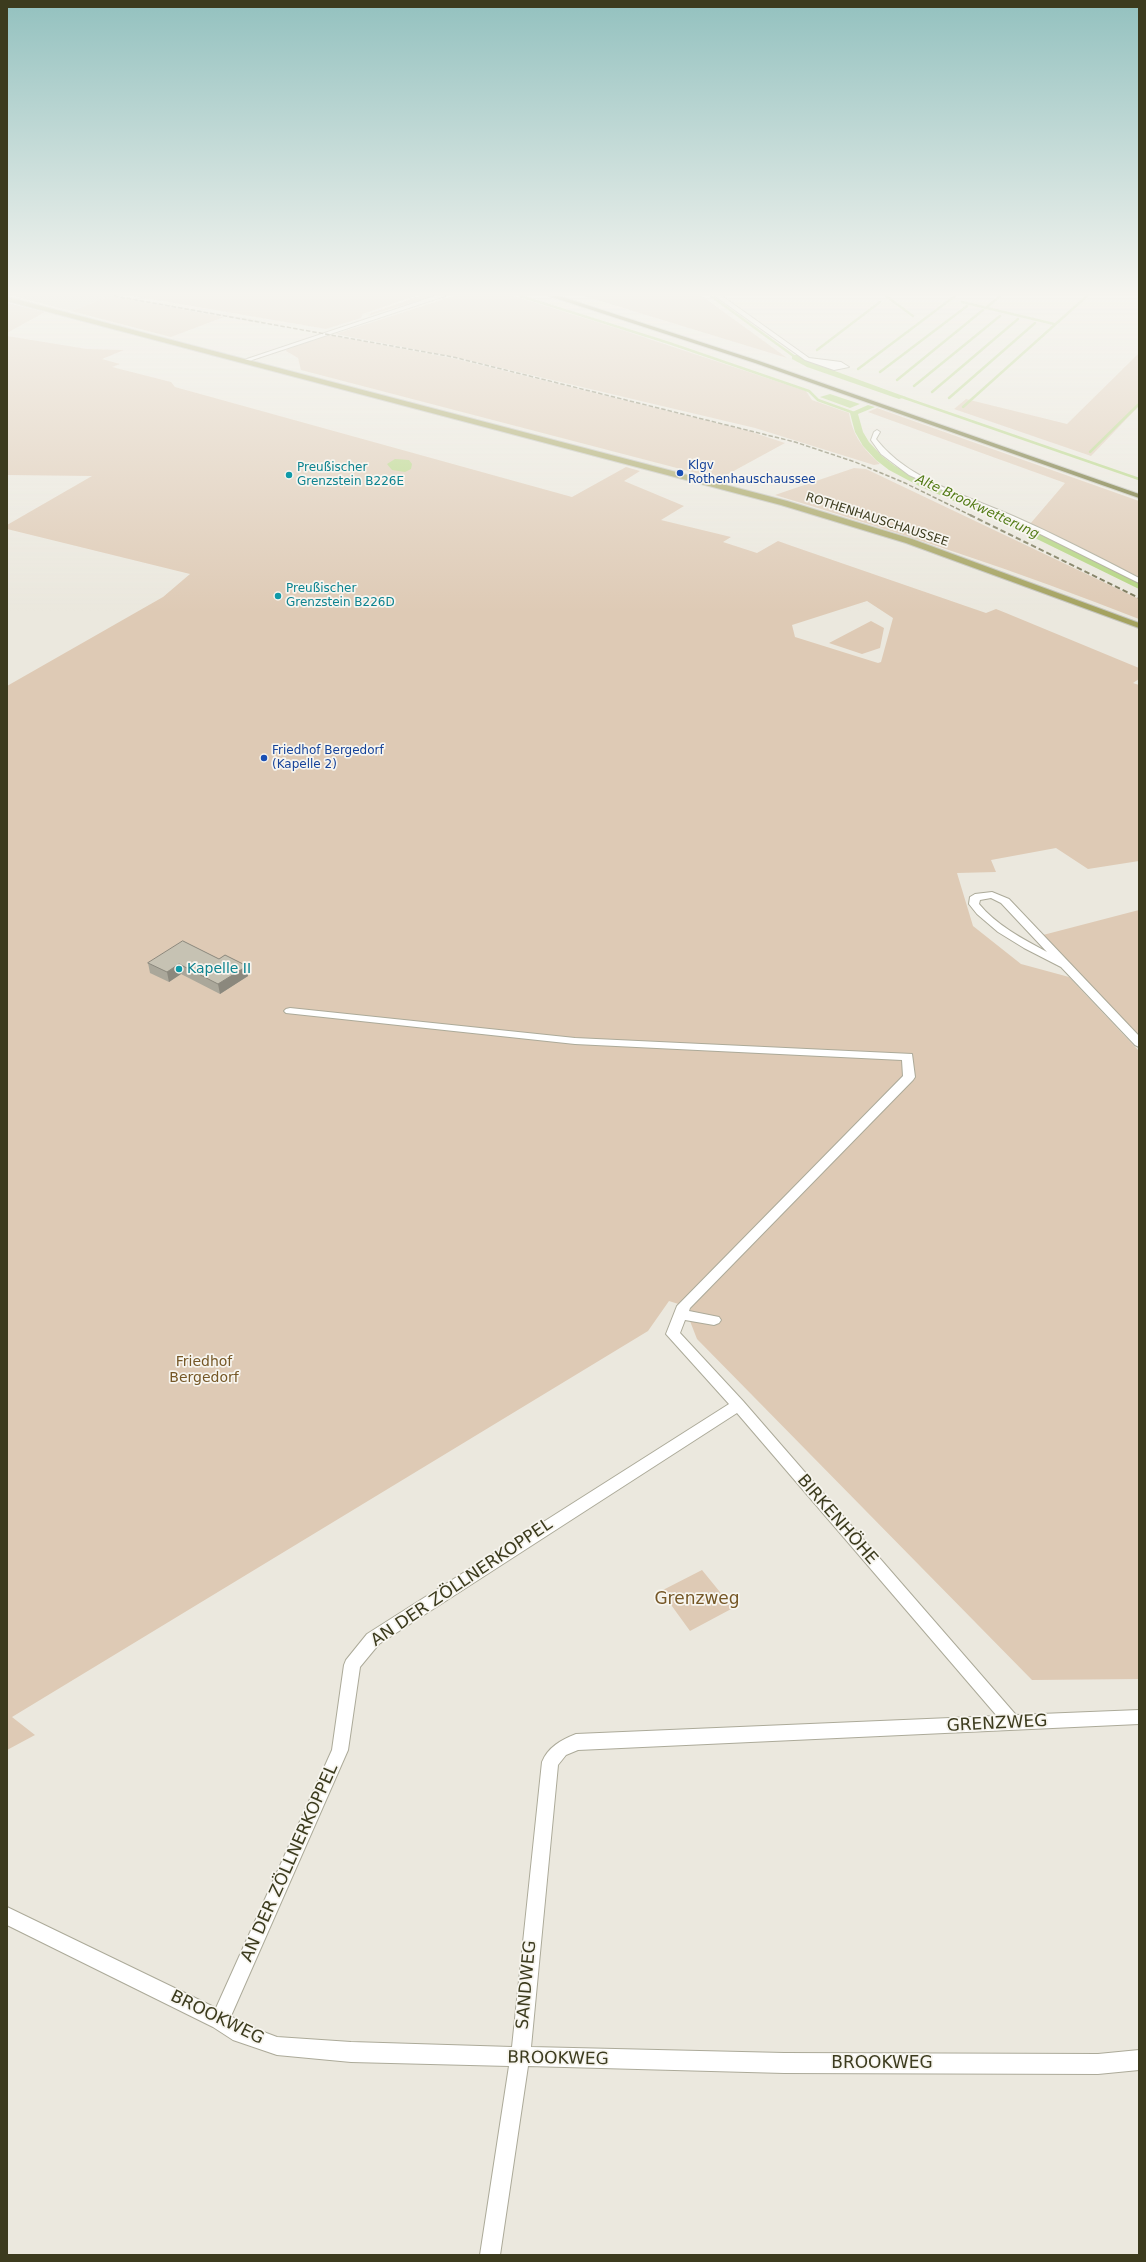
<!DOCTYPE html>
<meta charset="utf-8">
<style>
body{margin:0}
#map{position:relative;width:1146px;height:2262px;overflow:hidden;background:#ebe8de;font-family:"DejaVu Sans",sans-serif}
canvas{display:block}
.frame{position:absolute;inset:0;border:8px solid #3c3b1e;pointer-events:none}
</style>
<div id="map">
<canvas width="1146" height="2262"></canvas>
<div class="frame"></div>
</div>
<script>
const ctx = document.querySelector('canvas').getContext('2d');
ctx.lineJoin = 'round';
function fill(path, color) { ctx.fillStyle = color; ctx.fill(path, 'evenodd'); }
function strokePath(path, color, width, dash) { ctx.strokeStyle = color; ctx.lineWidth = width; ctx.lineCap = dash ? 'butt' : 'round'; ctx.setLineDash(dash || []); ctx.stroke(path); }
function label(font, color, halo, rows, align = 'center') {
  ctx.font = font + ' "DejaVu Sans",sans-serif'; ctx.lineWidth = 3.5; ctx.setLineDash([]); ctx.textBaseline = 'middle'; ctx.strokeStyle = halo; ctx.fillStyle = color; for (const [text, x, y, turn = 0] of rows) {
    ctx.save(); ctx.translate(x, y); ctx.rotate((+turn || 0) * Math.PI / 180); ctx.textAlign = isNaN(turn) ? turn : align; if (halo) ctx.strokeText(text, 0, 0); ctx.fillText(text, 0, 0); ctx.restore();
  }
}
const built = new Path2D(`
 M 13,296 L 118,296 L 263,321 L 258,323 L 111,296 L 71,311 Z`);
const green = new Path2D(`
 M 111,296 L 224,317 L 171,337 L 71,311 Z
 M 133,296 L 415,296 L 363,314 L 361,318 L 326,329 Z
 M 420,296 L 433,296 L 368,316 L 371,313 Z
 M 454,296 L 513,296 L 613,327 L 806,391 L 812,400 L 849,413 C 853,437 863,448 880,464 L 874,465 L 755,428 L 455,357 L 335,334 Z
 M 584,296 L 702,296 L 787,358 Z
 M 7,303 L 45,312 L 7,333 Z
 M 328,335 L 452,358 L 749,431 L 785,443 L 719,479 L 301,370 L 298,358 L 286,351 L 287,349 Z
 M 7,336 L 87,349 L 124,350 L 102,359 L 120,364 L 112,367 L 171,382 L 175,387 L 572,497 L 626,467 L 640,471 L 624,481 L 684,506 L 661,520 L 731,537 L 723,542 L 757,553 L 778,541 L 792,546 L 986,613 L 996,609 L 1006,613 L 1139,668 L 1139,679 L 1133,683 L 1139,685 L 1139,861 L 1088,869 L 1056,848 L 991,860 L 996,872 L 957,873 L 973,926 L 1021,964 L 1069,977 L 1139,1051 L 1139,1679 L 1032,1680 L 697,1339 L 688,1316 L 691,1308 L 669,1301 L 648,1331 L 12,1717 L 35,1735 L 7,1750 L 7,686 L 163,597 L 190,574 L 7,529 L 7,525 L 92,476 L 7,475 ZM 867,601 L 893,618 L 881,662 L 878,663 L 795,637 L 792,625 Z
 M 1139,353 L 1139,406 L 1091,456 L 954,409 L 966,399 L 1067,424 Z
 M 877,408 L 1139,501 L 1139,577 L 1030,524 L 1065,483 L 868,412 Z
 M 854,468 L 866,469 L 1139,599 L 1139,619 C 1020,572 898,532 775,495 Z
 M 871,621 L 884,628 L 880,648 L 862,654 L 829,643 Z
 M 1139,910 L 1139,1036 L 1043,935 Z
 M 702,1570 L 733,1608 L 690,1631 L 661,1591 Z`);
const water = new Path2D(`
 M 830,394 L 860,404 L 850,408 L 820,397 Z
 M 395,459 L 409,460 L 412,464 L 411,469 L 405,472 L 392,470 L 387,464 Z`);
const stream = new Path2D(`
 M 520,296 L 669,343 L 809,391 L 818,400 L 854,413
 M 711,296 L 795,357
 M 886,296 L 913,316
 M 962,302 L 1054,324
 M 986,308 L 1000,296
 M 817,350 L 880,302
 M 858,369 L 955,296
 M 880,372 L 967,306
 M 897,380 L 983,310
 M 914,386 L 1000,316
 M 932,392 L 1018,319
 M 902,397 L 1139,479
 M 949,398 L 1035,323
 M 963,407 L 1087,296
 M 1090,452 L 1139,404`);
const canal = new Path2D(`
 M 792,355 L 798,355 L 813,363 L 906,397 L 899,399 L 807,367 L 792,359 Z
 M 868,405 L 875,407 L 858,414 L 863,432 L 869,442 L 882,456 L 895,466 L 927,483 L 1000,514 L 1126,574 L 1139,582 L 1139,589 L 994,518 L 921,487 L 889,470 L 876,460 L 863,446 L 855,432 L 850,413 Z`);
const minor = new Path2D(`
 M 435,296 L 445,296 L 246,362 L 241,361 Z
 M 715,296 L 722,296 L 809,358 L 841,362 L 849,367 L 834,370 L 805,360 Z
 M 877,430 L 880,432 L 876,439 C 909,481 966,495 1013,516 C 1056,535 1097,556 1139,578 L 1139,583 L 1028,528 L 909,475 L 881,454 L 871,440 L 874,432 Z
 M 992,892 L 1009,899 L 1139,1036 L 1139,1047 L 1135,1045 L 1061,967 L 1024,948 L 998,932 L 977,914 L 969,904 L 970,897 L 975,894 ZM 991,898 L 1001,903 L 1047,952 C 1023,939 996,925 979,904 L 980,900 Z
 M 290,1008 L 575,1038 L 912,1054 L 915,1077 L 913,1080 L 690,1308 L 689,1311 L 719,1317 L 721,1320 L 719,1323 L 714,1325 L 685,1320 L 680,1333 L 743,1401 L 1016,1715 L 1139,1710 L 1139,1724 L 578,1750 L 566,1755 L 558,1765 L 531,2047 L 784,2053 L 1098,2054 L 1139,2050 L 1139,2070 L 1098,2074 L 784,2073 L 528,2066 L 500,2255 L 480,2255 L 509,2066 L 351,2062 L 277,2055 L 233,2040 L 213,2027 L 7,1925 L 7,1907 L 216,2008 L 332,1750 L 344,1665 L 346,1660 L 367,1634 L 729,1404 L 666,1334 L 677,1306 L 903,1076 L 902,1060 L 575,1044 L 286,1013 L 284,1011 L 286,1009 ZM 737,1413 L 997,1716 L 576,1734 C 561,1740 548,1747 542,1762 L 512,2047 L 351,2042 L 277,2037 L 245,2025 L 231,2016 L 348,1750 L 360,1667 L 379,1644 Z`);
const major = new Path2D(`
 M 7,297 L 787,501 L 912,539 L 1139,623 L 1139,628 L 906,543 L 781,505 L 7,301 Z`);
const highway = new Path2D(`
 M 549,296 L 559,296 L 759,361 L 1139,494 L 1139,498 L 755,363 Z`);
const railFar1 = new Path2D(`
 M 114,296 L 453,357 L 795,442 L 855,462 L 905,483 L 972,516`);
const rail = new Path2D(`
 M 970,515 L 1139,598`);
const wall = new Path2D(`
 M 219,959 L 248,976 L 220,994 L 181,974 L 169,982 L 150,973 L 148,963 Z`);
const shadedWall = new Path2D(`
 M 179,964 L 181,974 L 169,982 L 167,972 Z
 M 247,966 L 248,976 L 220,994 L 218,984 Z`);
const building = new Path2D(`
 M 183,941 L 219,959 L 225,955 L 247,966 L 218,984 L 179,964 L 167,972 L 148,963 Z`);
const markers = [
 [680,473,4,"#1a4fb4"],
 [289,475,4,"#0f9aa8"],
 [278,596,4,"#0f9aa8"],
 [264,758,4,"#1a4fb4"],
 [179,969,4,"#0f9aa8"]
];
const farTransitnames = [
 ["Klgv",688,466],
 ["Rothenhauschaussee",688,480],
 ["Friedhof Bergedorf",272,751],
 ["(Kapelle 2)",272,765]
];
const farCulturenames = [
 ["Preußischer",297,468],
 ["Grenzstein B226E",297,482],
 ["Preußischer",286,589],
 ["Grenzstein B226D",286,603]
];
const farStreetnames = [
 ["ROTHENHAUSCHAUSSEE",877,520,18]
];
const farWaternames = [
 ["Alte Brookwetterung",977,507,25]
];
const cultureNames = [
 ["Kapelle II",187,969]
];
const parkNames = [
 ["Friedhof",204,1362],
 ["Bergedorf",204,1378]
];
const nearStreetnames = [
 ["BIRKENHÖHE",837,1520,49],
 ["AN DER ZÖLLNERKOPPEL",462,1583,-34],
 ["GRENZWEG",997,1724,-3],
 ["AN DER ZÖLLNERKOPPEL",290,1863,-66],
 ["SANDWEG",527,1985,-85],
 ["BROOKWEG",217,2018,26],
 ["BROOKWEG",558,2059,1],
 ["BROOKWEG",882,2064]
];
const nearParknames = [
 ["Grenzweg",697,1600]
];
fill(built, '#dbd7cc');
fill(green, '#decab5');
fill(water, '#b4d581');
strokePath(stream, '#b4d581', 2.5);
fill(canal, '#b4d581');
strokePath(minor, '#acaa99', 2);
strokePath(major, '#c4c4bc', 2);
strokePath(highway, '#c4c4bc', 2);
fill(minor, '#fff');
fill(major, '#a4a25f');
fill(highway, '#686a28');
strokePath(railFar1, '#787658', 1.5, [4.5, 2]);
strokePath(rail, '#787658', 2, [5.5, 3]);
fill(wall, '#aaa79a');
fill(shadedWall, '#8b887d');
fill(building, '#c6c2b3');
strokePath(building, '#8b887d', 1);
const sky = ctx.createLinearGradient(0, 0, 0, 613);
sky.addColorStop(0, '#93c1bf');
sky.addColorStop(0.48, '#f6f5f0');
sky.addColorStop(1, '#f6f5f000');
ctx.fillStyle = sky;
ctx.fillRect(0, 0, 1146, 613);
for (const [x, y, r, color] of markers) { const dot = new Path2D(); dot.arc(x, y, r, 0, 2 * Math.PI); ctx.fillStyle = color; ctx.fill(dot); strokePath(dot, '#f7f5ef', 1.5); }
label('12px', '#164399', '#f7f5ef', farTransitnames, 'left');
label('12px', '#0d838f', '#f7f5ef', farCulturenames, 'left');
label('12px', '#3c3b1e', '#f7f5ef', farStreetnames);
label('italic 13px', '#527b15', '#f7f5ef', farWaternames);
label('14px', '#0d838f', '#f7f5ef', cultureNames, 'left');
label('14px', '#755726', '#f7f5ef', parkNames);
label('17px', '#3c3b1e', '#f7f5ef', nearStreetnames);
label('17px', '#755726', '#f7f5ef', nearParknames);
</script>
